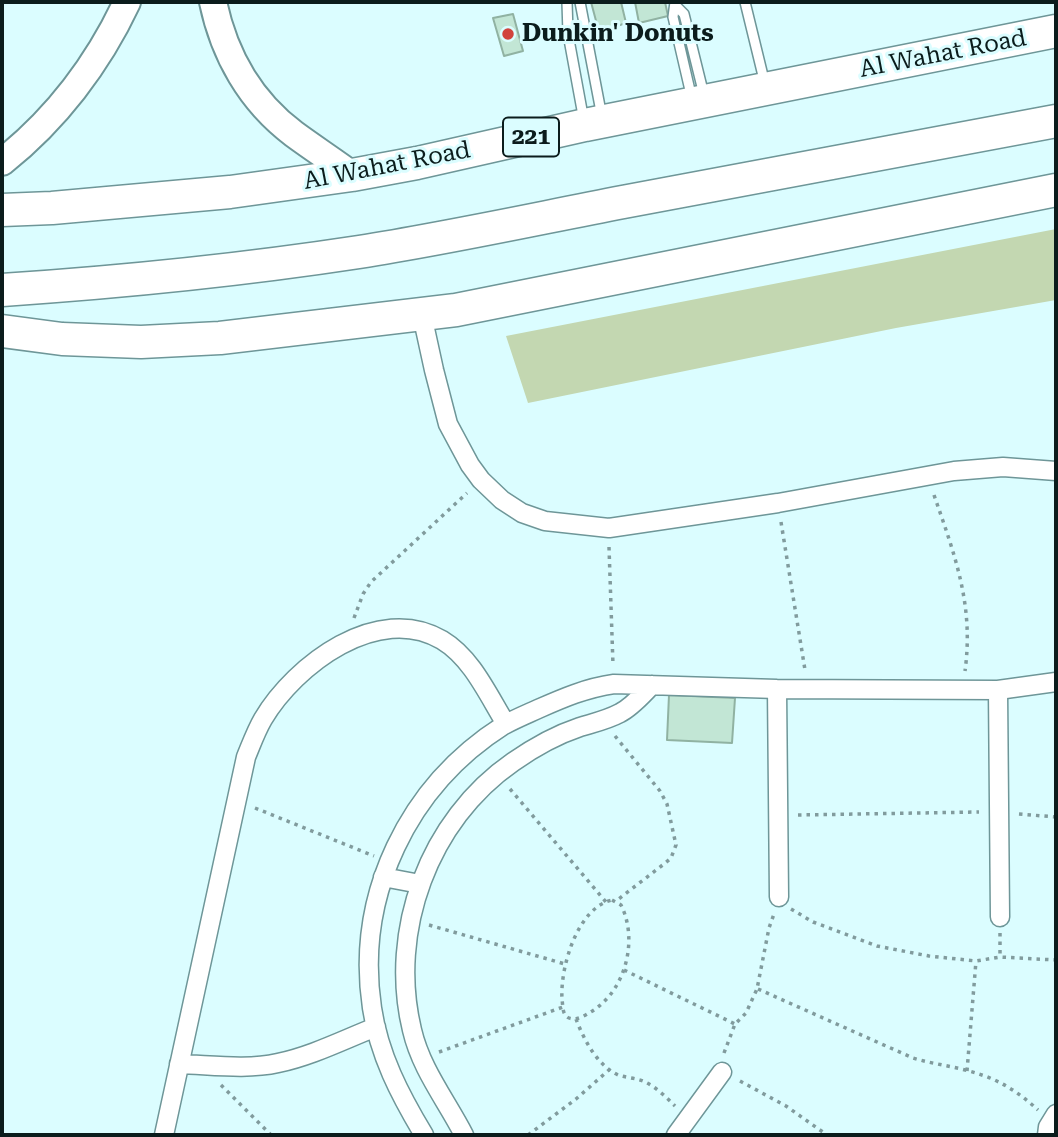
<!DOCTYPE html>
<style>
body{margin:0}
#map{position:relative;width:1058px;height:1137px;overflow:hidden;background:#dbfdff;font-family:"Roboto Serif",serif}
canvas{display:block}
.frame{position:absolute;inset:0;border:4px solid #0b1c1c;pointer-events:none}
</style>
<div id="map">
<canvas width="1058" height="1137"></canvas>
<div class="frame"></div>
</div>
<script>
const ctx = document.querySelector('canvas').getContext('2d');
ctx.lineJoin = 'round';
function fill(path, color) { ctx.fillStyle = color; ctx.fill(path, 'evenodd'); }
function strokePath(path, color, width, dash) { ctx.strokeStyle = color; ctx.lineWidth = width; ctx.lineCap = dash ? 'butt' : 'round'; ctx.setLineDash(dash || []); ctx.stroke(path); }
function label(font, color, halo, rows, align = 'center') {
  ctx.font = font + ' "Roboto Serif",serif'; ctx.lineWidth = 6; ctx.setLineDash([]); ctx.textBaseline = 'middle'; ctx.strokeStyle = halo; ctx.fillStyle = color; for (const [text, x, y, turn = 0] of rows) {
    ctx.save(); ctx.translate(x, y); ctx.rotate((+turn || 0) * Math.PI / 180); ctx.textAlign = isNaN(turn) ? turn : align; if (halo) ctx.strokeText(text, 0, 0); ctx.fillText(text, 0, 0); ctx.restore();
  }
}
const green = new Path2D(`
 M 1056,229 L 1056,300 L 896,328 L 528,403 L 506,336 Z`);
const building = new Path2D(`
 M 591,2 L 621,2 L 626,23 L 599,32 Z
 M 635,2 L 665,2 L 668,16 L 639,23 Z
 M 513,14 L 523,51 L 504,56 L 493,18 Z
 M 669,695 L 735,698 L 732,743 L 667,740 Z`);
const path = new Path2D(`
 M 934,495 C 955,556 974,605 965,671
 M 781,522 L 805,670
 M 609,547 L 613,665
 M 354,618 L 363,594 L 371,582 L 467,493
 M 615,736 L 660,791 L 667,804 L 676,845 L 671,858 L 664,864 L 616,901
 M 510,789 L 606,902
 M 255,808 L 374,856
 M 1019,814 L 1056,817
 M 798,815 L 979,812
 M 612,900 L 621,905 C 639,941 625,993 589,1013 C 584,1016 576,1021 569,1018 C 562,1015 563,1006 562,999 C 560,968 577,908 612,900 Z
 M 791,909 L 813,922 L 877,946 L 929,956 L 976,961 L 1000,957 L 1056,960
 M 429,925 L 565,964
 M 1000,933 L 1000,957
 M 624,970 L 735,1024
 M 758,989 L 913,1058 C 936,1065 960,1067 982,1075 C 1003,1082 1022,1095 1038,1110
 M 576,1019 C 584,1040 597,1065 618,1075 C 627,1078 637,1078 645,1082 C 656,1087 666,1097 675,1106
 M 439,1052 L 563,1007
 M 724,1053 L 735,1024 L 746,1013 L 757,989 L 769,928 L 774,914
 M 967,1071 L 976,961
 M 740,1081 L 786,1106 L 827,1135
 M 221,1085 L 271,1135
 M 528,1135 L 576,1099 L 610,1069`);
const lane = new Path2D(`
 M 567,2 L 568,34 L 584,121
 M 580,2 L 602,117
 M 675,2 L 673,17 L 692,99
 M 745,2 L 765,84
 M 675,5 L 684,14 L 704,95`);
const street = new Path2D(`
 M 422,315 L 434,370 L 448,424 L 470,465 L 481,480 L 502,500 L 522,513 L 545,521 L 609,528 L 778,503 L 954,471 L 1003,467 L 1056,471
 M 777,689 L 779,897
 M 998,690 L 1000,917
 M 383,877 L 420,884
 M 179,1064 C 212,1065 247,1070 278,1063 C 312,1056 345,1039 376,1027
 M 164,1135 L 246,757 C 251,745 256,731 263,719 C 295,665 378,602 442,640 C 472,658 488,695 506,724
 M 424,1135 C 400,1095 379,1055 372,1008 C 355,895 408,786 504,725 C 515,719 527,714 538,709 C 563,698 586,688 614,684 L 777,689 L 998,690 L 1056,682
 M 464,1135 C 446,1100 421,1069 412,1030 C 388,931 429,820 513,762 C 533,748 556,735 580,727 C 593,723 607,720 620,713 C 632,707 642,695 652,685
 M 676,1135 L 722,1072
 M 1047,1135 L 1048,1127 L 1056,1114`);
const primary = new Path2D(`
 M 213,2 C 224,54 250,101 294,134 C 313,148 333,161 352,175
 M 2,162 C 55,120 98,64 127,2`);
const highway = new Path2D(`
 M 2,210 L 52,208 L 230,192 L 352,175 L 417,163 L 585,125 L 1056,31
 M 2,290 C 121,282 241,270 359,252 C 448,238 535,219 623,202 C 768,175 912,148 1056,121
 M 2,331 L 62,339 L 141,342 L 220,338 L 456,310 L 1056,190`);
const markers = [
 [508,34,7,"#d1433d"]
];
const shields = [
 [531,137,56]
];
const shieldNames = [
 ["221",531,137]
];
const poiNames = [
 ["Dunkin' Donuts",522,34]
];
const streetNames = [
 ["Al Wahat Road",943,54,-11],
 ["Al Wahat Road",387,166,-11]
];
fill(green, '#c3d7b1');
fill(building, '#c2e6d5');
strokePath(building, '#90b2a2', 2);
strokePath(lane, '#6e9698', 12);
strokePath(street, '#6e9698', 21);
strokePath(primary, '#6e9698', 30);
strokePath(highway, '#6e9698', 35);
strokePath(path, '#819b9d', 3.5, [3.5, 5]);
strokePath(lane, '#fff', 9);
strokePath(street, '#fff', 18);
strokePath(primary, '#fff', 26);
strokePath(highway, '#fff', 32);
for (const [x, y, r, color] of markers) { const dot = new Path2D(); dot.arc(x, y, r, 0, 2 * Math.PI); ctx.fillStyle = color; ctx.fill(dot); strokePath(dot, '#dbfdff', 2.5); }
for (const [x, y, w] of shields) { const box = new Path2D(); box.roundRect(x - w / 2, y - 19.5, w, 39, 5); ctx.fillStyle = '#dbfdff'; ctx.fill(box); strokePath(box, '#0b1c1c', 2); }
label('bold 23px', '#0b1c1c', null, shieldNames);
label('bold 24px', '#0b1c1c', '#dbfdff', poiNames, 'left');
label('24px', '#0b1c1c', '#dbfdff', streetNames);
</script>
